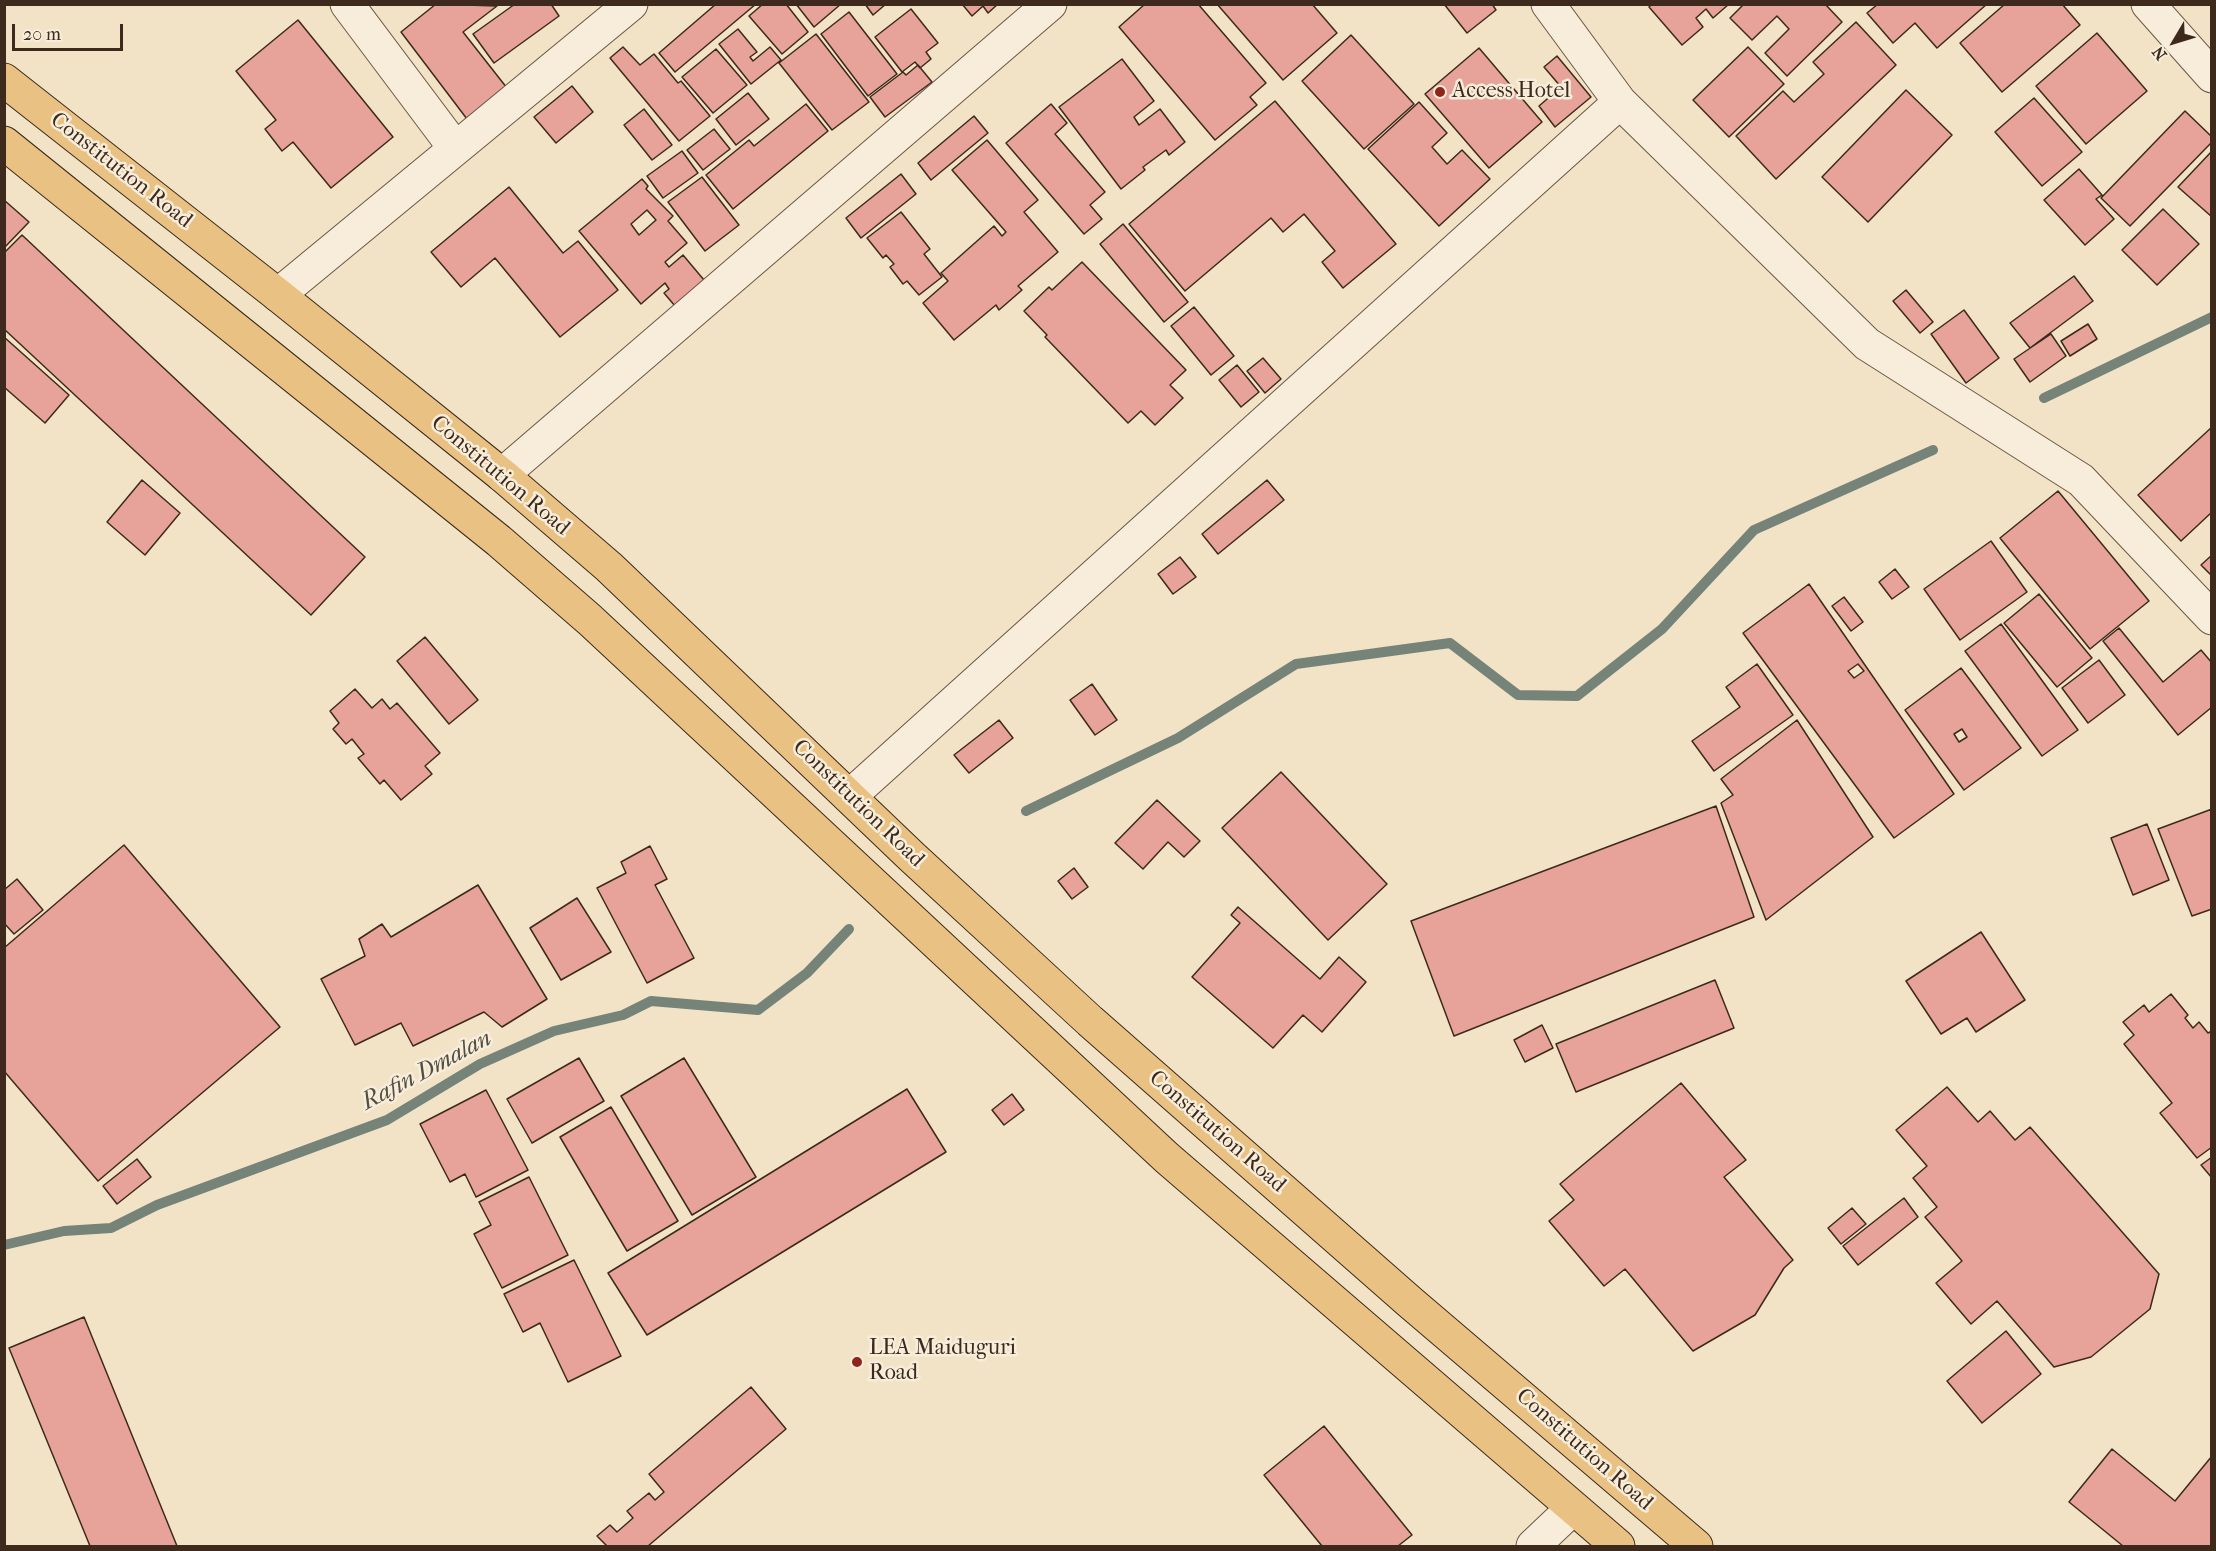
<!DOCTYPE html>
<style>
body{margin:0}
#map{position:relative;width:2216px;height:1551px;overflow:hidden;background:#f2e3c6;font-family:"IM FELL French Canon",serif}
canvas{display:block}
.frame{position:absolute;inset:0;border:6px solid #3d2a1c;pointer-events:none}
.north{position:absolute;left:2144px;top:12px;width:60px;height:60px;-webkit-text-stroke:4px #f7edda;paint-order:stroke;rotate:232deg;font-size:16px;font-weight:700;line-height:24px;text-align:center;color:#3d2a1c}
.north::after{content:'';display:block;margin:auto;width:21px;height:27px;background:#3d2a1c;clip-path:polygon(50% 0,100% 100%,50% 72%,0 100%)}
.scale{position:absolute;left:12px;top:24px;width:111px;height:27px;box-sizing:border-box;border:3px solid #3d2a1c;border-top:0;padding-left:8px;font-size:18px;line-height:21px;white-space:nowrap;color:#3d2a1c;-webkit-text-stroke:4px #f7edda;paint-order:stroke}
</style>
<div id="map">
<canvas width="2216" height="1551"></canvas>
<div class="frame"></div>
<div class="north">N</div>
<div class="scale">20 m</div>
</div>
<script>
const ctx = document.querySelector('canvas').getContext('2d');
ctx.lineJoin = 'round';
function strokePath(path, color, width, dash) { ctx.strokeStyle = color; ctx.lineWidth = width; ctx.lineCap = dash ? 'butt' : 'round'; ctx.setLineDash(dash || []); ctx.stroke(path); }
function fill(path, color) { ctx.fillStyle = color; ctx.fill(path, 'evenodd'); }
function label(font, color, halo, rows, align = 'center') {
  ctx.font = font + ' "IM FELL French Canon",serif'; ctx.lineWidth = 5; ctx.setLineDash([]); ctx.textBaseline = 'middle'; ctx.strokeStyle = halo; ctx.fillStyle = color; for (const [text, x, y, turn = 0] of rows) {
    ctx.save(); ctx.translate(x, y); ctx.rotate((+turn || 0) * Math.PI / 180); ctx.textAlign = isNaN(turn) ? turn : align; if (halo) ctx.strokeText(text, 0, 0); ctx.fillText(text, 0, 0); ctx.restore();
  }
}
const stream = new Path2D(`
 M 2044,398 L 2212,317
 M 1026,811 L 1178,738 L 1296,664 L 1450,643 L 1518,695 L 1577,696 L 1662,629 L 1754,530 L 1933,450
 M 4,1245 L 64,1231 L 111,1228 L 157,1205 L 387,1120 L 480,1064 L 554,1031 L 623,1015 L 651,1001 L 758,1010 L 807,973 L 849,929`);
const building = new Path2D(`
 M 436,4 L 497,6 L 463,32 L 507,88 L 467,119 L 401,32 Z
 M 515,4 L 551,4 L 559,16 L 494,63 L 473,34 Z
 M 716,4 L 756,4 L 675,72 L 659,53 Z
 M 763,4 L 786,4 L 808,32 L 782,54 L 749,16 Z
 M 796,4 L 841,4 L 814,27 Z
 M 865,4 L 886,4 L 873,15 Z
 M 962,4 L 998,4 L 988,13 L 983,6 L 972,16 Z
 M 1145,4 L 1198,4 L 1266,83 L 1250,97 L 1257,105 L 1215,140 L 1119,27 Z
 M 1217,4 L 1312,4 L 1337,33 L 1283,80 Z
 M 1444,4 L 1492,4 L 1496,10 L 1467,33 Z
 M 1652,4 L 1729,4 L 1713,18 L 1706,9 L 1696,18 L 1703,27 L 1682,45 L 1649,7 Z
 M 1744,4 L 1825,4 L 1842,22 L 1787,76 L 1765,53 L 1789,29 L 1777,16 L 1752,40 L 1730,18 Z
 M 1878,4 L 1987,4 L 1937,48 L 1915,23 L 1893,43 L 1867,13 Z
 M 2005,4 L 2062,4 L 2080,25 L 2002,92 L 1960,43 Z
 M 911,9 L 938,43 L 926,52 L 931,59 L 920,68 L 915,62 L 902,72 L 875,37 Z
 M 849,12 L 897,74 L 868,96 L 821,34 Z
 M 298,20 L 393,137 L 331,188 L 293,142 L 282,151 L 265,129 L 276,120 L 236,71 Z
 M 1856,22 L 1896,65 L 1776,179 L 1736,136 L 1783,91 L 1794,102 L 1824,74 L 1813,62 Z
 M 738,29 L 757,52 L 750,57 L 753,61 L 770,47 L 781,60 L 751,84 L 719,44 Z
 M 2097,33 L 2147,91 L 2086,144 L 2036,86 Z
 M 816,34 L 869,102 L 832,130 L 779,63 Z
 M 1351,35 L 1414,104 L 1364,149 L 1302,81 Z
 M 623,47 L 640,65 L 654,54 L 678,83 L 681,81 L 710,116 L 679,141 L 610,58 Z
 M 1748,47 L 1784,84 L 1729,137 L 1693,100 Z
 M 1479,48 L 1542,122 L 1489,168 L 1425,94 Z
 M 716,49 L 747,85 L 713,113 L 682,77 Z
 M 1557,56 L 1591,97 L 1555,127 L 1539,106 L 1561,87 L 1544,67 Z
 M 1122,59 L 1154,101 L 1134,117 L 1139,125 L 1160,109 L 1185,142 L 1169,155 L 1166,150 L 1143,167 L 1145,170 L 1121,189 L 1059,107 Z
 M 918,65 L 932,82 L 885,117 L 870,97 L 903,72 L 906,75 Z
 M 572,86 L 593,112 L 556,143 L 534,117 Z
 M 1906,90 L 1952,135 L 1868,222 L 1822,177 Z
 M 748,93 L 769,119 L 736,145 L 716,119 Z
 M 2034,98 L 2082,152 L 2042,186 L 1995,132 Z
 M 1275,101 L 1396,244 L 1343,288 L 1322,262 L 1335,251 L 1304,214 L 1283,232 L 1271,218 L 1185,291 L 1129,224 Z
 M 1419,102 L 1447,133 L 1432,147 L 1447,164 L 1462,150 L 1490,179 L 1439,226 L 1368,149 Z
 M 806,104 L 828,131 L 733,209 L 706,175 L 749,140 L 754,146 Z
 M 1051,104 L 1067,123 L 1055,134 L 1105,192 L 1090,205 L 1102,219 L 1084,234 L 1006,143 Z
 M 644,109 L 672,145 L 652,160 L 624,125 Z
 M 2185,111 L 2212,137 L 2212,142 L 2130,226 L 2101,198 Z
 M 974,116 L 988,133 L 931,180 L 918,163 Z
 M 714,129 L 730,149 L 703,170 L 687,150 Z
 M 987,140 L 1038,200 L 1024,212 L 1058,252 L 1018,286 L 1022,290 L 999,310 L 996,305 L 954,340 L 923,303 L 948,281 L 941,273 L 994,226 L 1002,236 L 1006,232 L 952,170 Z
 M 682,151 L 698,173 L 663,198 L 647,176 Z
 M 2212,151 L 2212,217 L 2178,187 Z
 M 2079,169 L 2102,195 L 2096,199 L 2114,219 L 2085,245 L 2044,200 Z
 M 901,174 L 916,194 L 861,238 L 846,218 Z
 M 702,177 L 739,225 L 705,251 L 668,202 Z
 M 642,179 L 648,186 L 646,189 L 673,216 L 668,221 L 687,243 L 665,262 L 669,267 L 683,255 L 704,280 L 675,306 L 664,293 L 669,289 L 665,283 L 641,304 L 579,231 ZM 647,210 L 656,220 L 639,235 L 631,224 Z
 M 509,187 L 563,253 L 578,241 L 618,290 L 560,337 L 495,258 L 461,287 L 431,252 Z
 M 4,200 L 29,222 L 4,248 Z
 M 2163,209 L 2199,244 L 2157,285 L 2122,250 Z
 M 901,212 L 930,249 L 924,254 L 942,277 L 919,295 L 907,281 L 903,284 L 890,267 L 894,264 L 886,255 L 883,258 L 867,238 Z
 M 1123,224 L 1188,302 L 1164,322 L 1100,244 Z
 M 22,235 L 365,557 L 311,615 L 4,329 L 4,253 Z
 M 1082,262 L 1186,370 L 1170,385 L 1183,398 L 1155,425 L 1141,411 L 1128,423 L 1045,337 L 1047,335 L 1024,311 L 1049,287 L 1052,290 Z
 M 2074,276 L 2093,301 L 2030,348 L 2010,323 Z
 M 1906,290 L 1933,322 L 1920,333 L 1893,301 Z
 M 1194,307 L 1234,356 L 1211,375 L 1171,326 Z
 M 1964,310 L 1999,358 L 1966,383 L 1931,334 Z
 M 2088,324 L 2097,339 L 2070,356 L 2061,341 Z
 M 2051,334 L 2066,356 L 2030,382 L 2014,359 Z
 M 4,337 L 69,395 L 45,423 L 4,387 Z
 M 1263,358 L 1281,379 L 1265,393 L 1247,371 Z
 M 1237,365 L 1259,392 L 1241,407 L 1219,380 Z
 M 2212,427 L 2212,512 L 2181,541 L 2138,495 Z
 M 142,480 L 180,513 L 145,555 L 107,522 Z
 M 1267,480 L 1284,500 L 1218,554 L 1202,534 Z
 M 2058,491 L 2149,601 L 2090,649 L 2000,538 Z
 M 1991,541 L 2027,592 L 1960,640 L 1924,589 Z
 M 2212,555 L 2212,576 L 2201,565 Z
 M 1180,557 L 1196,577 L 1173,594 L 1158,574 Z
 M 1895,569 L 1909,587 L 1892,599 L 1879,582 Z
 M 1809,584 L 1954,794 L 1894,838 L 1743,633 ZM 1858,664 L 1864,671 L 1854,678 L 1848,671 Z
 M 2039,594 L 2092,658 L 2057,687 L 2004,623 Z
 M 1844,597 L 1863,622 L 1851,631 L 1832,606 Z
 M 2001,624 L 2078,730 L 2042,756 L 1965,651 Z
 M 2119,628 L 2163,682 L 2201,650 L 2212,663 L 2212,707 L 2178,735 L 2103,641 Z
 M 425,637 L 478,700 L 449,724 L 397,661 Z
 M 2099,660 L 2125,695 L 2088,723 L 2062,688 Z
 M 1757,664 L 1793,715 L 1714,771 L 1692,741 L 1740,707 L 1726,687 Z
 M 1961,668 L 2021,748 L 1964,790 L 1905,710 ZM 1962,729 L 1967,737 L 1959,742 L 1954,734 Z
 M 1092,684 L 1117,720 L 1095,735 L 1070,700 Z
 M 355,689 L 372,708 L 382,699 L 390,709 L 397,703 L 440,753 L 425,766 L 432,774 L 401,800 L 384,780 L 380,784 L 358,758 L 364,754 L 352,739 L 346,744 L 333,729 L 339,723 L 330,711 Z
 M 999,720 L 1013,738 L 969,773 L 954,755 Z
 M 1797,720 L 1873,837 L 1766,920 L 1721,803 L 1733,795 L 1721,779 Z
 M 1281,772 L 1387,884 L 1328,940 L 1222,828 Z
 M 1157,800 L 1200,841 L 1184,857 L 1168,842 L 1143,869 L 1115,843 Z
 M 1716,806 L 1754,917 L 1454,1036 L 1411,921 Z
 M 2212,809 L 2212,909 L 2192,916 L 2158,829 Z
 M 2147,824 L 2169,880 L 2133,895 L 2111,838 Z
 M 124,845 L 280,1027 L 98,1181 L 4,1071 L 4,948 Z
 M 650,846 L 667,879 L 655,885 L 694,958 L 647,983 L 597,888 L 626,873 L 621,862 Z
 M 1074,868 L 1088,887 L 1072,899 L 1058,881 Z
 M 17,879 L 43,910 L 14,934 L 4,923 L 4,890 Z
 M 478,885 L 547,999 L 502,1027 L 484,1012 L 413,1046 L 401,1023 L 355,1045 L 321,979 L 365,956 L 359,939 L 382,924 L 391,937 Z
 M 577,898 L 611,952 L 561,980 L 530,928 Z
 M 1238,907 L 1320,979 L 1339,957 L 1366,982 L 1322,1032 L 1303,1015 L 1273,1048 L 1192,977 L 1240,923 L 1231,915 Z
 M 1981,932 L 2025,1000 L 1976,1032 L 1967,1018 L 1941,1034 L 1906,981 Z
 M 1715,980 L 1734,1028 L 1576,1092 L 1556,1044 Z
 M 2171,994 L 2188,1015 L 2185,1018 L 2193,1028 L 2199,1022 L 2208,1033 L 2212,1031 L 2212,1147 L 2197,1158 L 2160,1113 L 2172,1103 L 2124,1044 L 2134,1035 L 2123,1022 L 2144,1005 L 2149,1012 Z
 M 1542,1025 L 1553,1048 L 1525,1062 L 1514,1040 Z
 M 579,1058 L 604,1101 L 532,1143 L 507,1099 Z
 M 684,1058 L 756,1177 L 692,1215 L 621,1096 Z
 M 1681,1083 L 1746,1160 L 1724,1177 L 1793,1260 L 1784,1268 L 1755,1315 L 1693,1351 L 1625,1269 L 1604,1286 L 1549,1221 L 1574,1200 L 1560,1184 Z
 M 1947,1087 L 1978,1122 L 1990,1111 L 2015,1140 L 2030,1127 L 2159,1274 L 2150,1309 L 2091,1357 L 2054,1367 L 1997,1301 L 1971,1324 L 1936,1283 L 1962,1261 L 1925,1217 L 1937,1207 L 1913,1178 L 1927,1166 L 1896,1130 Z
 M 907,1089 L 946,1152 L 647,1335 L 608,1273 Z
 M 486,1090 L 528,1170 L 476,1197 L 465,1174 L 450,1182 L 420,1124 Z
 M 1012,1094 L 1024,1110 L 1004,1125 L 992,1110 Z
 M 611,1107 L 678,1221 L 627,1251 L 560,1137 Z
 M 2212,1157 L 2212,1178 L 2201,1165 Z
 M 137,1159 L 151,1177 L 117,1204 L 103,1186 Z
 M 529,1177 L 568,1255 L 502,1288 L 474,1234 L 491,1225 L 479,1202 Z
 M 1904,1198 L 1918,1217 L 1858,1265 L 1843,1246 Z
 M 1852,1208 L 1866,1224 L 1841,1244 L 1828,1228 Z
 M 574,1260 L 621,1356 L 568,1382 L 540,1323 L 523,1332 L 504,1294 Z
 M 84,1317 L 177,1546 L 90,1546 L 9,1348 Z
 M 2006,1331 L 2041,1374 L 1982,1423 L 1947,1381 Z
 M 751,1387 L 786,1429 L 648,1546 L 607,1546 L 597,1536 L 610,1525 L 617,1532 L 633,1518 L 627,1511 L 649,1493 L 655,1500 L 664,1492 L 649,1474 Z
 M 1324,1426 L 1412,1535 L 1398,1546 L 1322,1546 L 1264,1475 Z
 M 2112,1449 L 2175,1501 L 2212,1456 L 2212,1546 L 2123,1546 L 2069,1502 Z`);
const minor = new Path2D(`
 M 347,4 L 455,148
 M 1548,4 L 1620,102 L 1867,344 L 2081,480 L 2212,618
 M 2148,4 L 2212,76
 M 278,295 L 631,4
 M 502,475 L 1050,4
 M 850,796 L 1620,102
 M 1533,1546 L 1572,1509`);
const major = new Path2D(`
 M 4,80 L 278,295 L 502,475 L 609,567 L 911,856 L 1090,1021 L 1411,1303 L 1696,1546
 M 4,143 L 499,541 L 590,620 L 1167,1158 L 1618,1546`);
const markers = [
 [1440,92,6,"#8f2418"],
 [857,1362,6,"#8f2418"]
];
const poiNames = [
 ["Access Hotel",1452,92],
 ["LEA Maiduguri",869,1349],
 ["Road",869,1374]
];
const streetNames = [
 ["Constitution Road",121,171,38],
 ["Constitution Road",500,476,40],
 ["Constitution Road",858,804,44],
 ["Constitution Road",1217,1132,41],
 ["Constitution Road",1584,1450,41]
];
const waterNames = [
 ["Rafin Dmalan",427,1071,-28]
];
strokePath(stream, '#758379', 10);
fill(building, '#e7a299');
strokePath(building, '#3d2a1c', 1.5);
strokePath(minor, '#6a5846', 35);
strokePath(major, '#3d2a1c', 35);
strokePath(minor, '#f7edda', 33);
strokePath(major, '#e9c283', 33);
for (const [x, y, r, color] of markers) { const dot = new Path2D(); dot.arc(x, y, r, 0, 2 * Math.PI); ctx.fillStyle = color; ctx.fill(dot); strokePath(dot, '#f7edda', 2); }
label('22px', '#3d2a1c', '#f7edda', poiNames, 'left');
label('22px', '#3d2a1c', '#f7edda', streetNames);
label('italic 24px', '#544f43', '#f7edda', waterNames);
</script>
